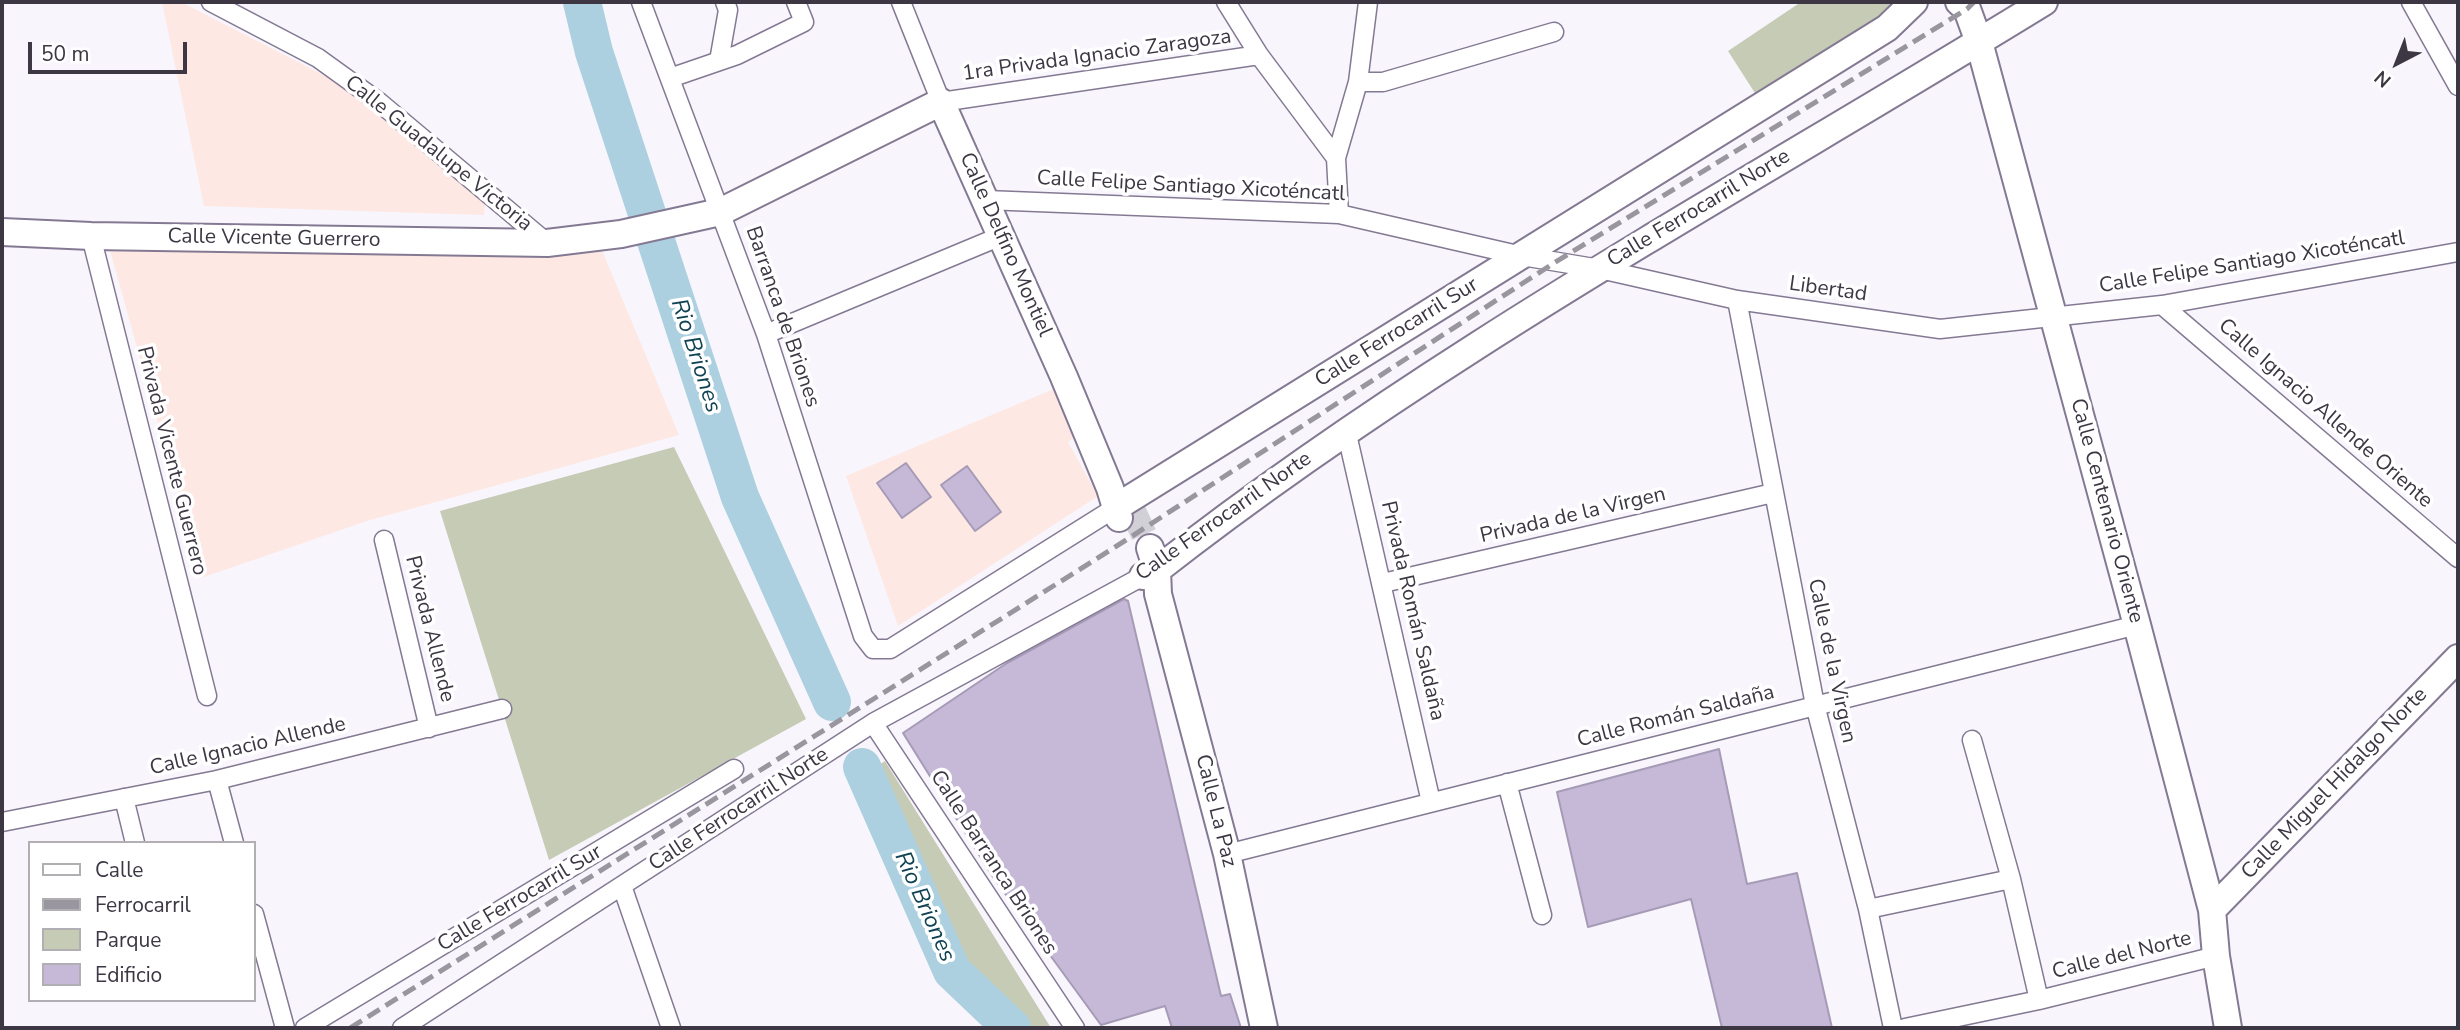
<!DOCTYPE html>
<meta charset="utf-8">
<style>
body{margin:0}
#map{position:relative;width:2460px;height:1030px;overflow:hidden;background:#f8f6fc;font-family:"Nunito Sans",sans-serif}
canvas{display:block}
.frame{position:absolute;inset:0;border:4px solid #3c3743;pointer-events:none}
.legend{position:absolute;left:28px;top:841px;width:228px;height:161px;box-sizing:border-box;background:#fff;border:2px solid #b1afb4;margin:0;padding:9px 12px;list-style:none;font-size:21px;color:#3c3743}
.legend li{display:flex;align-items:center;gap:14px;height:35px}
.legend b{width:35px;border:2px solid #b1afb4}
.north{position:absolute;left:2362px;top:28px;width:70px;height:70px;-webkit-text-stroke:5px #fff;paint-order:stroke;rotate:222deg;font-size:19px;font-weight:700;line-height:28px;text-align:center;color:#3c3743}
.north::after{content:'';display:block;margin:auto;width:24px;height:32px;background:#3c3743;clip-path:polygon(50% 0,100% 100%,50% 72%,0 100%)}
.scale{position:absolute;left:28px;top:42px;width:159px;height:32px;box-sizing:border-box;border:4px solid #3c3743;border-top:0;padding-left:9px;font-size:21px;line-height:24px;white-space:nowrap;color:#3c3743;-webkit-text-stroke:5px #fff;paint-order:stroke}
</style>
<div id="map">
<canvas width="2460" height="1030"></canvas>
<div class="frame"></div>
<ul class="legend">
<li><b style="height:9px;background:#fff"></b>Calle</li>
<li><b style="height:9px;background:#9a969f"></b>Ferrocarril</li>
<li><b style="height:19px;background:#c6cbb6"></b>Parque</li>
<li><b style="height:19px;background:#c6b9d8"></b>Edificio</li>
</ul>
<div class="north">N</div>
<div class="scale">50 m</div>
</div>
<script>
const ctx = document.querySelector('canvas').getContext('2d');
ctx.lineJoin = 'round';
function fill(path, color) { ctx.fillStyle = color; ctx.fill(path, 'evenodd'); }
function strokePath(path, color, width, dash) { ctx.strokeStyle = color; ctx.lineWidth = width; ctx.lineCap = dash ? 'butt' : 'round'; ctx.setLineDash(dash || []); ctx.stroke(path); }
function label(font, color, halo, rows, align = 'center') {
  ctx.font = font + ' "Nunito Sans",sans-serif'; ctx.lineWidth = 7; ctx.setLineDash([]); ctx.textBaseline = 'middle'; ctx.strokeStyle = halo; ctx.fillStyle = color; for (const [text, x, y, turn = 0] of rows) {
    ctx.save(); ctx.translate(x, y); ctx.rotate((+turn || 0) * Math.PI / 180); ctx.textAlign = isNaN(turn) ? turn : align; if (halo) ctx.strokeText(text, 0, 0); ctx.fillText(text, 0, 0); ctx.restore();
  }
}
const education = new Path2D(`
 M 162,2 L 181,2 L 339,83 L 485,202 L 484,215 L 204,206 Z
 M 108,243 L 552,256 L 601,248 L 679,435 L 367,521 L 201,578 Z
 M 1056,388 L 1078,435 L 1068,442 L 1098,496 L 898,626 L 846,476 Z`);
const green = new Path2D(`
 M 1801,2 L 1909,2 L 1760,101 L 1728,51 Z
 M 674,447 L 806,719 L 549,860 L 440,511 Z
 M 885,761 L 1051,1028 L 1032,1028 L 1023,1025 L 967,967 L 871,770 Z`);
const river = new Path2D(`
 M 582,2 L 594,52 L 740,497 L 832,702
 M 862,767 L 952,971 L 1012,1028`);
const building = new Path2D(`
 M 906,463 L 931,497 L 902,518 L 877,483 Z
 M 967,466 L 1001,512 L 975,531 L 941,485 Z
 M 1124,599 L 1128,601 L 1221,996 L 1230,994 L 1241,1028 L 1172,1028 L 1165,1006 L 1101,1025 L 993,877 L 903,733 L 1007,663 Z
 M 1719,749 L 1747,884 L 1797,873 L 1832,1028 L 1722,1028 L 1691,899 L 1588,927 L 1557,792 Z`);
const secondaryTunnel = new Path2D(`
 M 1133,511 L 1150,548`);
const street = new Path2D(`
 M 211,2 L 318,58 L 379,102 L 547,243
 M 641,2 L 766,334 L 863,636 L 873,649 L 890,649 L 1115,508
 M 901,2 L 941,102 L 1259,55
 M 1226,2 L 1259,55 L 1336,158
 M 2411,2 L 2458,86
 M 719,61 L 728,10 L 725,2
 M 670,78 L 737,55 L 804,22 L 796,2
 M 1358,82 L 1383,82 L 1554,32
 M 986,200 L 1339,214 L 1522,256 L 1600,269 L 1737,300 L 1940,329 L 2162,305 L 2458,252
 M 1339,214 L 1336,158 L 1358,82 L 1368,2
 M 91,236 L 207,696
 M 1737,300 L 1815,705 L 1868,909 L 1893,1028
 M 2162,305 L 2458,558
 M 766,334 L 1001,236
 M 1346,430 L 1431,802
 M 384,540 L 429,728
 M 1383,583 L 1773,493
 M 873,723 L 1075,1028
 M 1972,740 L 2011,879 L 2039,1000
 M 217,780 L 234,843
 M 1507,783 L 1542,915
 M 124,798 L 135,843
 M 2,822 L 217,780 L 502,709
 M 1227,854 L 2137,625
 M 622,886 L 671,1028
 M 1868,909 L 2011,879
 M 254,914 L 285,1028
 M 305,1028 L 734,769
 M 402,1028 L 873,723 L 1143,576
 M 1905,1028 L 2039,1000 L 2216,956`);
const secondary = new Path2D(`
 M 1959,2 L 1967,9 L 1979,42 L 2137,625 L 2212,910 L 2216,956 L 2228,1028
 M 2,232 L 91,236 L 547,243 L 621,234 L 720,212 L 941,102 L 1064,377 L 1110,488 L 1119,518
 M 1115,508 L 1887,28 L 1914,2
 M 1150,548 L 1157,570 L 1158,594 L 1227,854 L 1264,1028
 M 1143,576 L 1157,570 C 1434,353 1745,186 2044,2
 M 2212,910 L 2458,658`);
const rail = new Path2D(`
 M 350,1028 L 1109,551 L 1554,263 L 1967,9 L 1974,2`);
const streetNames = [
 ["1ra Privada Ignacio Zaragoza",1097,56,-8],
 ["Calle Guadalupe Victoria",438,154,39],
 ["Calle Felipe Santiago Xicoténcatl",1191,187,3],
 ["Calle Ferrocarril Norte",1699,209,-31],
 ["Calle Vicente Guerrero",274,239,1],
 ["Calle Delfino Montiel",1005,245,66],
 ["Calle Felipe Santiago Xicoténcatl",2252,263,-9],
 ["Libertad",1828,290,8],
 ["Barranca de Briones",782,317,71],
 ["Calle Ferrocarril Sur",1397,333,-32],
 ["Calle Ignacio Allende Oriente",2325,414,41],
 ["Privada Vicente Guerrero",171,461,76],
 ["Calle Centenario Oriente",2106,511,75],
 ["Privada de la Virgen",1573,516,-13],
 ["Calle Ferrocarril Norte",1224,517,-35],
 ["Privada Román Saldaña",1412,611,77],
 ["Privada Allende",429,629,76],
 ["Calle de la Virgen",1831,661,78],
 ["Calle Román Saldaña",1676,717,-14],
 ["Calle Ignacio Allende",248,747,-13],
 ["Calle Miguel Hidalgo Norte",2335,784,-46],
 ["Calle Ferrocarril Norte",739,810,-33],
 ["Calle La Paz",1215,811,76],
 ["Calle Barranca Briones",993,863,57],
 ["Calle Ferrocarril Sur",520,899,-31],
 ["Calle del Norte",2122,956,-14]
];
const waterNames = [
 ["Rio Briones",695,356,72],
 ["Rio Briones",924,907,66]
];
fill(education, '#fde8e4');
fill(green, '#c6cbb6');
strokePath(river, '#acd0e0', 38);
fill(building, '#c6b9d8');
strokePath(building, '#a69bb6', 2);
strokePath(secondaryTunnel, '#d2d0d7', 26, [26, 13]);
strokePath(street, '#847993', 21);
strokePath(secondary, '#847993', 30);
strokePath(street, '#fff', 18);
strokePath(secondary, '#fff', 26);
strokePath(rail, '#9a969f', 5, [14, 7]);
label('21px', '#3c3743', '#fff', streetNames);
label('italic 23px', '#0f4253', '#fff', waterNames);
</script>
